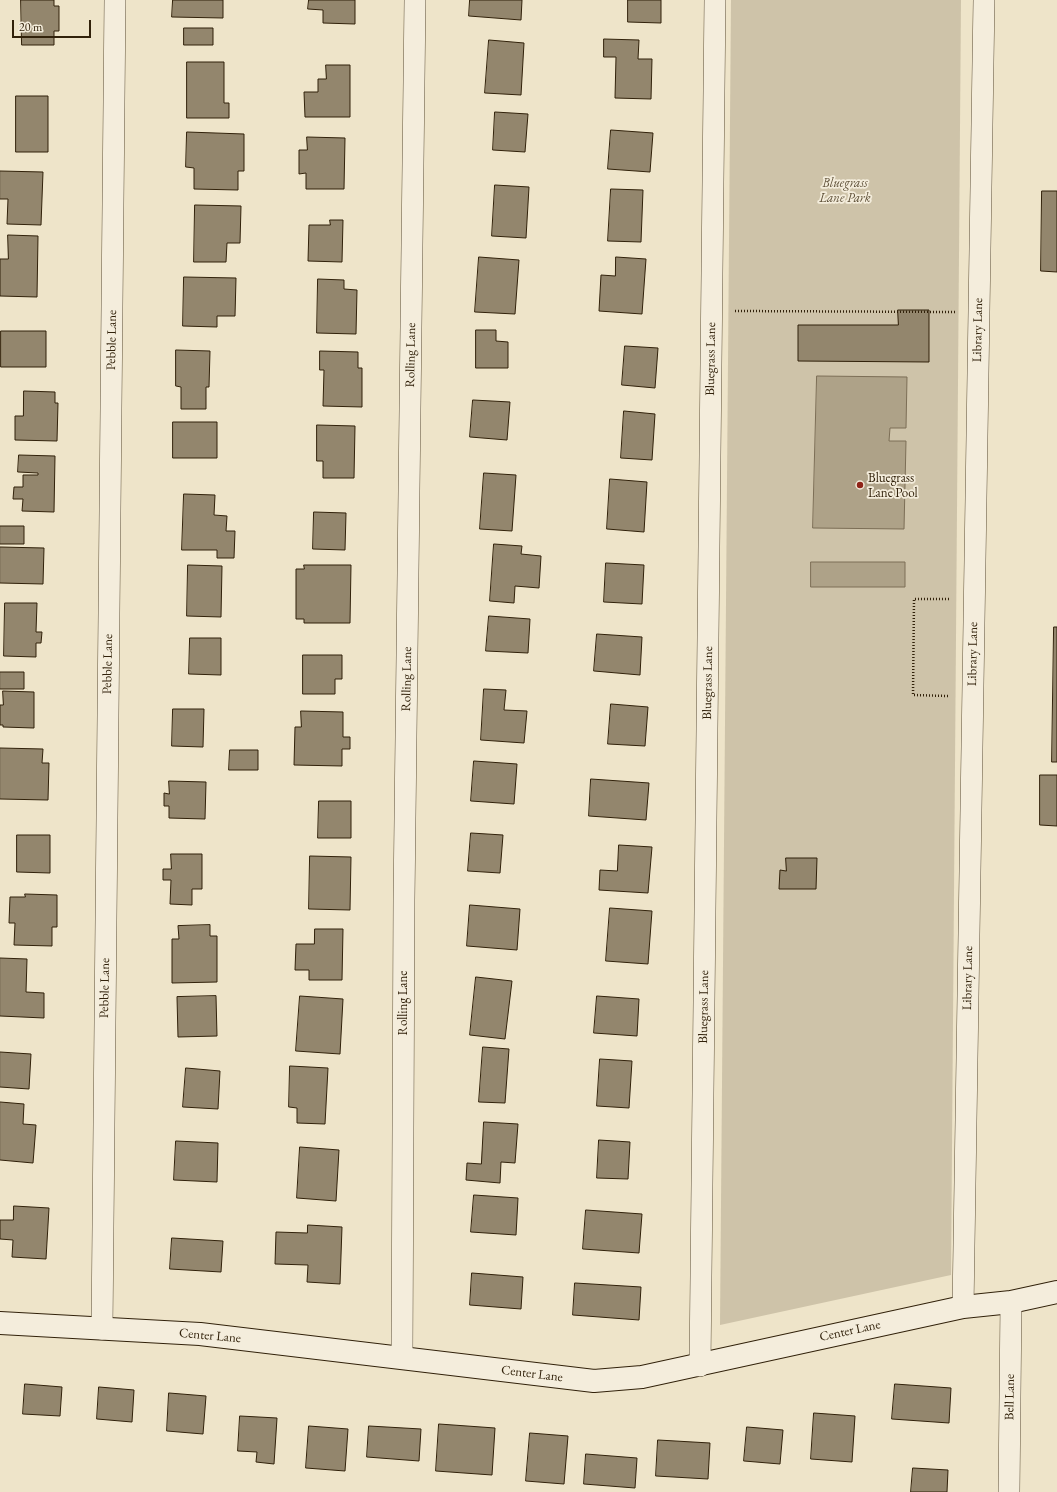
<!DOCTYPE html>
<style>
body{margin:0}
#map{position:relative;width:1057px;height:1492px;overflow:hidden;background:#eee4c9;font-family:"EB Garamond",serif}
canvas{display:block}
.scale{position:absolute;left:12px;top:20px;width:79px;height:18px;box-sizing:border-box;border:2px solid #31210a;border-top:0;padding-left:5px;font-size:12px;line-height:14px;white-space:nowrap;color:#31210a;-webkit-text-stroke:3px #f4eddc;paint-order:stroke}
</style>
<div id="map">
<canvas width="1057" height="1492"></canvas>
<div class="scale">20 m</div>
</div>
<script>
const ctx = document.querySelector('canvas').getContext('2d');
ctx.lineJoin = 'round';
function fill(path, color) { ctx.fillStyle = color; ctx.fill(path, 'evenodd'); }
function strokePath(path, color, width, dash) { ctx.strokeStyle = color; ctx.lineWidth = width; ctx.lineCap = dash ? 'butt' : 'round'; ctx.setLineDash(dash || []); ctx.stroke(path); }
function label(font, color, halo, rows, align = 'center') {
  ctx.font = font + ' "EB Garamond",serif'; ctx.lineWidth = 3.5; ctx.setLineDash([]); ctx.textBaseline = 'middle'; ctx.strokeStyle = halo; ctx.fillStyle = color; for (const [text, x, y, turn = 0] of rows) {
    ctx.save(); ctx.translate(x, y); ctx.rotate((+turn || 0) * Math.PI / 180); ctx.textAlign = isNaN(turn) ? turn : align; if (halo) ctx.strokeText(text, 0, 0); ctx.fillText(text, 0, 0); ctx.restore();
  }
}
const green = new Path2D(`
 M 731,0 L 961,0 L 951,1275 L 720,1325 Z`);
const water = new Path2D(`
 M 817,376 L 907,377 L 906,428 L 890,428 L 889,441 L 906,441 L 904,529 L 813,528 Z
 M 811,562 L 905,562 L 905,587 L 811,587 Z`);
const building = new Path2D(`
 M 21,0 L 54,0 L 54,6 L 59,6 L 59,31 L 54,31 L 54,45 L 22,45 Z
 M 173,0 L 223,0 L 223,18 L 172,17 Z
 M 309,0 L 355,0 L 355,24 L 323,23 L 323,10 L 308,9 Z
 M 470,0 L 522,0 L 521,20 L 469,16 Z
 M 628,0 L 661,0 L 661,23 L 628,22 Z
 M 184,28 L 213,28 L 213,45 L 184,45 Z
 M 604,39 L 639,40 L 638,59 L 652,59 L 651,99 L 615,98 L 616,57 L 604,57 Z
 M 489,40 L 524,43 L 521,95 L 485,93 Z
 M 187,62 L 224,62 L 224,103 L 229,103 L 229,118 L 187,118 Z
 M 326,65 L 350,65 L 350,117 L 305,117 L 304,92 L 318,92 L 318,79 L 326,79 Z
 M 16,96 L 48,96 L 48,152 L 16,152 Z
 M 495,112 L 528,114 L 525,152 L 493,150 Z
 M 611,130 L 653,133 L 650,172 L 608,169 Z
 M 187,132 L 244,134 L 244,171 L 238,171 L 238,190 L 194,189 L 194,168 L 186,167 Z
 M 307,137 L 345,138 L 344,189 L 306,189 L 306,173 L 299,174 L 299,150 L 307,150 Z
 M 0,171 L 43,172 L 41,225 L 7,224 L 8,199 L 0,199 Z
 M 495,185 L 529,187 L 526,238 L 492,236 Z
 M 611,189 L 643,190 L 641,242 L 608,241 Z
 M 1042,191 L 1057,191 L 1057,272 L 1041,271 Z
 M 195,205 L 241,206 L 240,243 L 227,243 L 226,262 L 194,262 Z
 M 330,220 L 343,220 L 342,262 L 308,261 L 309,225 L 330,225 Z
 M 8,235 L 38,236 L 37,297 L 0,296 L 0,259 L 8,259 Z
 M 479,257 L 519,260 L 515,314 L 475,312 Z
 M 616,257 L 646,259 L 642,314 L 599,311 L 601,275 L 615,276 Z
 M 184,277 L 236,278 L 235,316 L 217,316 L 217,327 L 183,326 Z
 M 318,279 L 344,280 L 344,289 L 357,290 L 356,334 L 317,333 Z
 M 898,310 L 929,310 L 929,362 L 798,361 L 798,325 L 898,325 Z
 M 476,330 L 496,330 L 496,341 L 508,342 L 508,368 L 476,368 Z
 M 1,331 L 46,331 L 46,367 L 1,367 Z
 M 625,346 L 658,348 L 655,388 L 622,385 Z
 M 176,350 L 210,351 L 209,387 L 206,387 L 206,409 L 181,409 L 181,387 L 176,386 Z
 M 320,351 L 358,352 L 358,368 L 362,368 L 362,407 L 323,406 L 324,370 L 320,370 Z
 M 24,391 L 55,392 L 55,403 L 58,403 L 57,441 L 15,440 L 15,416 L 23,416 Z
 M 473,400 L 510,402 L 507,440 L 470,437 Z
 M 624,411 L 655,414 L 652,460 L 621,458 Z
 M 173,422 L 217,422 L 217,458 L 173,458 Z
 M 317,425 L 355,426 L 354,478 L 323,478 L 323,461 L 317,461 Z
 M 19,455 L 55,456 L 54,512 L 22,511 L 23,499 L 13,499 L 14,487 L 23,487 L 23,475 L 38,475 L 38,473 L 18,472 Z
 M 484,473 L 516,475 L 512,531 L 480,529 Z
 M 610,479 L 647,482 L 644,532 L 607,529 Z
 M 184,494 L 215,495 L 214,515 L 227,516 L 226,531 L 235,531 L 234,558 L 217,558 L 217,550 L 182,550 Z
 M 314,512 L 346,513 L 345,550 L 313,549 Z
 M 0,526 L 24,526 L 24,544 L 0,544 Z
 M 494,544 L 522,546 L 521,554 L 541,556 L 539,588 L 515,586 L 514,603 L 490,601 Z
 M 0,547 L 44,548 L 43,584 L 0,583 Z
 M 606,563 L 644,565 L 642,604 L 604,602 Z
 M 188,565 L 222,566 L 221,617 L 187,616 Z
 M 304,565 L 351,565 L 350,623 L 304,623 L 304,619 L 296,619 L 296,569 L 304,569 Z
 M 5,603 L 37,603 L 36,632 L 42,632 L 41,643 L 36,643 L 36,657 L 4,656 Z
 M 489,616 L 530,619 L 528,653 L 486,651 Z
 M 1054,627 L 1057,627 L 1057,762 L 1052,762 Z
 M 597,634 L 642,637 L 640,675 L 594,671 Z
 M 190,638 L 221,638 L 221,675 L 189,674 Z
 M 303,655 L 342,655 L 342,679 L 335,679 L 335,694 L 303,694 Z
 M 0,672 L 24,672 L 24,689 L 0,689 Z
 M 484,689 L 506,690 L 504,710 L 527,711 L 524,743 L 481,740 Z
 M 3,691 L 34,692 L 34,728 L 3,727 L 3,725 L 0,725 L 0,705 L 3,705 Z
 M 611,704 L 648,707 L 645,746 L 608,744 Z
 M 173,709 L 204,709 L 203,747 L 172,746 Z
 M 301,711 L 343,712 L 343,737 L 350,737 L 350,749 L 342,749 L 342,766 L 294,765 L 295,727 L 301,727 Z
 M 0,748 L 43,749 L 42,763 L 49,763 L 48,800 L 0,799 Z
 M 230,750 L 258,750 L 258,770 L 229,770 Z
 M 474,761 L 517,764 L 514,804 L 471,801 Z
 M 1040,775 L 1057,775 L 1057,826 L 1040,825 Z
 M 591,779 L 649,783 L 646,820 L 589,816 Z
 M 169,781 L 206,782 L 205,819 L 169,818 L 169,806 L 164,806 L 164,793 L 169,794 Z
 M 319,801 L 351,801 L 351,838 L 318,838 Z
 M 471,833 L 503,835 L 500,873 L 468,871 Z
 M 17,835 L 50,835 L 50,873 L 17,872 Z
 M 619,845 L 652,847 L 648,893 L 599,890 L 600,870 L 617,871 Z
 M 171,854 L 202,854 L 202,889 L 192,889 L 192,905 L 170,904 L 171,880 L 163,880 L 163,869 L 171,869 Z
 M 310,856 L 351,857 L 350,910 L 309,909 Z
 M 786,858 L 817,858 L 816,889 L 779,889 L 780,870 L 786,871 Z
 M 25,894 L 57,895 L 57,927 L 52,927 L 52,946 L 14,945 L 15,923 L 9,923 L 10,897 L 25,897 Z
 M 470,905 L 520,909 L 517,950 L 467,946 Z
 M 610,908 L 652,911 L 648,964 L 606,961 Z
 M 210,925 L 210,936 L 217,936 L 217,982 L 172,983 L 172,939 L 179,939 L 178,926 Z
 M 315,929 L 343,929 L 342,980 L 309,980 L 309,970 L 295,970 L 296,944 L 314,944 Z
 M 0,958 L 27,959 L 26,992 L 44,993 L 44,1018 L 0,1016 Z
 M 476,977 L 512,981 L 505,1039 L 470,1035 Z
 M 216,996 L 217,1036 L 178,1037 L 177,997 Z
 M 300,996 L 343,999 L 340,1054 L 296,1051 Z
 M 597,996 L 639,999 L 637,1036 L 594,1033 Z
 M 483,1047 L 509,1049 L 505,1103 L 479,1102 Z
 M 0,1052 L 31,1054 L 29,1089 L 0,1087 Z
 M 600,1059 L 632,1061 L 629,1108 L 597,1106 Z
 M 290,1066 L 328,1068 L 325,1124 L 297,1123 L 297,1108 L 289,1107 Z
 M 186,1068 L 220,1071 L 218,1109 L 183,1107 Z
 M 0,1102 L 24,1104 L 23,1124 L 36,1125 L 33,1163 L 0,1160 Z
 M 484,1122 L 518,1124 L 515,1163 L 501,1162 L 500,1183 L 466,1180 L 467,1163 L 481,1164 Z
 M 599,1140 L 630,1142 L 628,1179 L 597,1178 Z
 M 176,1141 L 218,1143 L 217,1182 L 174,1180 Z
 M 300,1147 L 339,1150 L 336,1201 L 297,1198 Z
 M 474,1195 L 518,1198 L 516,1235 L 471,1232 Z
 M 14,1206 L 49,1208 L 46,1259 L 12,1257 L 13,1240 L 0,1239 L 0,1220 L 13,1220 Z
 M 586,1210 L 642,1214 L 639,1253 L 583,1249 Z
 M 308,1225 L 342,1227 L 340,1284 L 307,1282 L 308,1265 L 275,1264 L 276,1232 L 307,1233 Z
 M 172,1238 L 223,1241 L 221,1272 L 170,1269 Z
 M 472,1273 L 523,1277 L 521,1309 L 470,1305 Z
 M 575,1283 L 641,1287 L 639,1320 L 573,1315 Z
 M 25,1384 L 62,1387 L 60,1416 L 23,1414 Z
 M 895,1384 L 951,1388 L 949,1423 L 892,1419 Z
 M 99,1387 L 134,1390 L 132,1422 L 97,1419 Z
 M 169,1393 L 206,1396 L 203,1434 L 167,1431 Z
 M 814,1413 L 855,1416 L 852,1462 L 811,1459 Z
 M 240,1416 L 277,1418 L 274,1464 L 256,1462 L 257,1452 L 238,1451 Z
 M 439,1424 L 495,1428 L 492,1475 L 436,1471 Z
 M 309,1426 L 348,1429 L 345,1471 L 306,1468 Z
 M 369,1426 L 421,1429 L 419,1461 L 367,1457 Z
 M 747,1427 L 783,1430 L 780,1464 L 744,1461 Z
 M 530,1433 L 568,1436 L 564,1484 L 526,1481 Z
 M 658,1440 L 710,1443 L 708,1479 L 656,1476 Z
 M 586,1454 L 637,1458 L 635,1488 L 584,1484 Z
 M 913,1468 L 948,1470 L 947,1492 L 911,1492 Z`);
const path = new Path2D(`
 M 735,311 L 956,312
 M 948,696 L 913,695 L 914,599 L 950,599`);
const street = new Path2D(`
 M 963,1307 L 984,0
 M 102,1329 L 115,0
 M 402,1358 L 404,900 L 415,0
 M 700,1366 L 715,0
 M 1009,1492 L 1011,1302`);
const secondary = new Path2D(`
 M 0,1323 L 200,1334 L 594,1381 L 642,1377 L 963,1307 L 1011,1302 L 1057,1292`);
const markers = [
 [860,485,4,"#8f2418"]
];
const parkNames = [
 ["Bluegrass",845,183],
 ["Lane Park",845,198]
];
const streetNames = [
 ["Library Lane",978,330,-89],
 ["Pebble Lane",112,340,-89],
 ["Rolling Lane",411,355,-89],
 ["Bluegrass Lane",711,359,-89],
 ["Library Lane",973,654,-89],
 ["Pebble Lane",108,664,-89],
 ["Rolling Lane",407,679,-89],
 ["Bluegrass Lane",708,683,-89],
 ["Library Lane",968,978,-89],
 ["Pebble Lane",105,988,-89],
 ["Rolling Lane",403,1003,-90],
 ["Bluegrass Lane",704,1007,-89],
 ["Center Lane",850,1331,-12],
 ["Center Lane",210,1336,5],
 ["Center Lane",532,1374,7],
 ["Bell Lane",1010,1397,-89]
];
const poiNames = [
 ["Bluegrass",868,478],
 ["Lane Pool",868,493]
];
fill(green, '#cec3a9');
fill(water, '#aea288');
strokePath(water, '#7c6e56', 1);
fill(building, '#93866d');
strokePath(building, '#31210a', 1);
strokePath(street, '#60523a', 22);
strokePath(secondary, '#31210a', 24);
strokePath(path, '#31210a', 2.5, [1, 2]);
strokePath(street, '#f4eddc', 21);
strokePath(secondary, '#f4eddc', 22);
for (const [x, y, r, color] of markers) { const dot = new Path2D(); dot.arc(x, y, r, 0, 2 * Math.PI); ctx.fillStyle = color; ctx.fill(dot); strokePath(dot, '#f4eddc', 1.5); }
label('italic 13px', '#60523a', '#f4eddc', parkNames);
label('13px', '#31210a', '#f4eddc', streetNames);
label('13px', '#31210a', '#f4eddc', poiNames, 'left');
</script>
